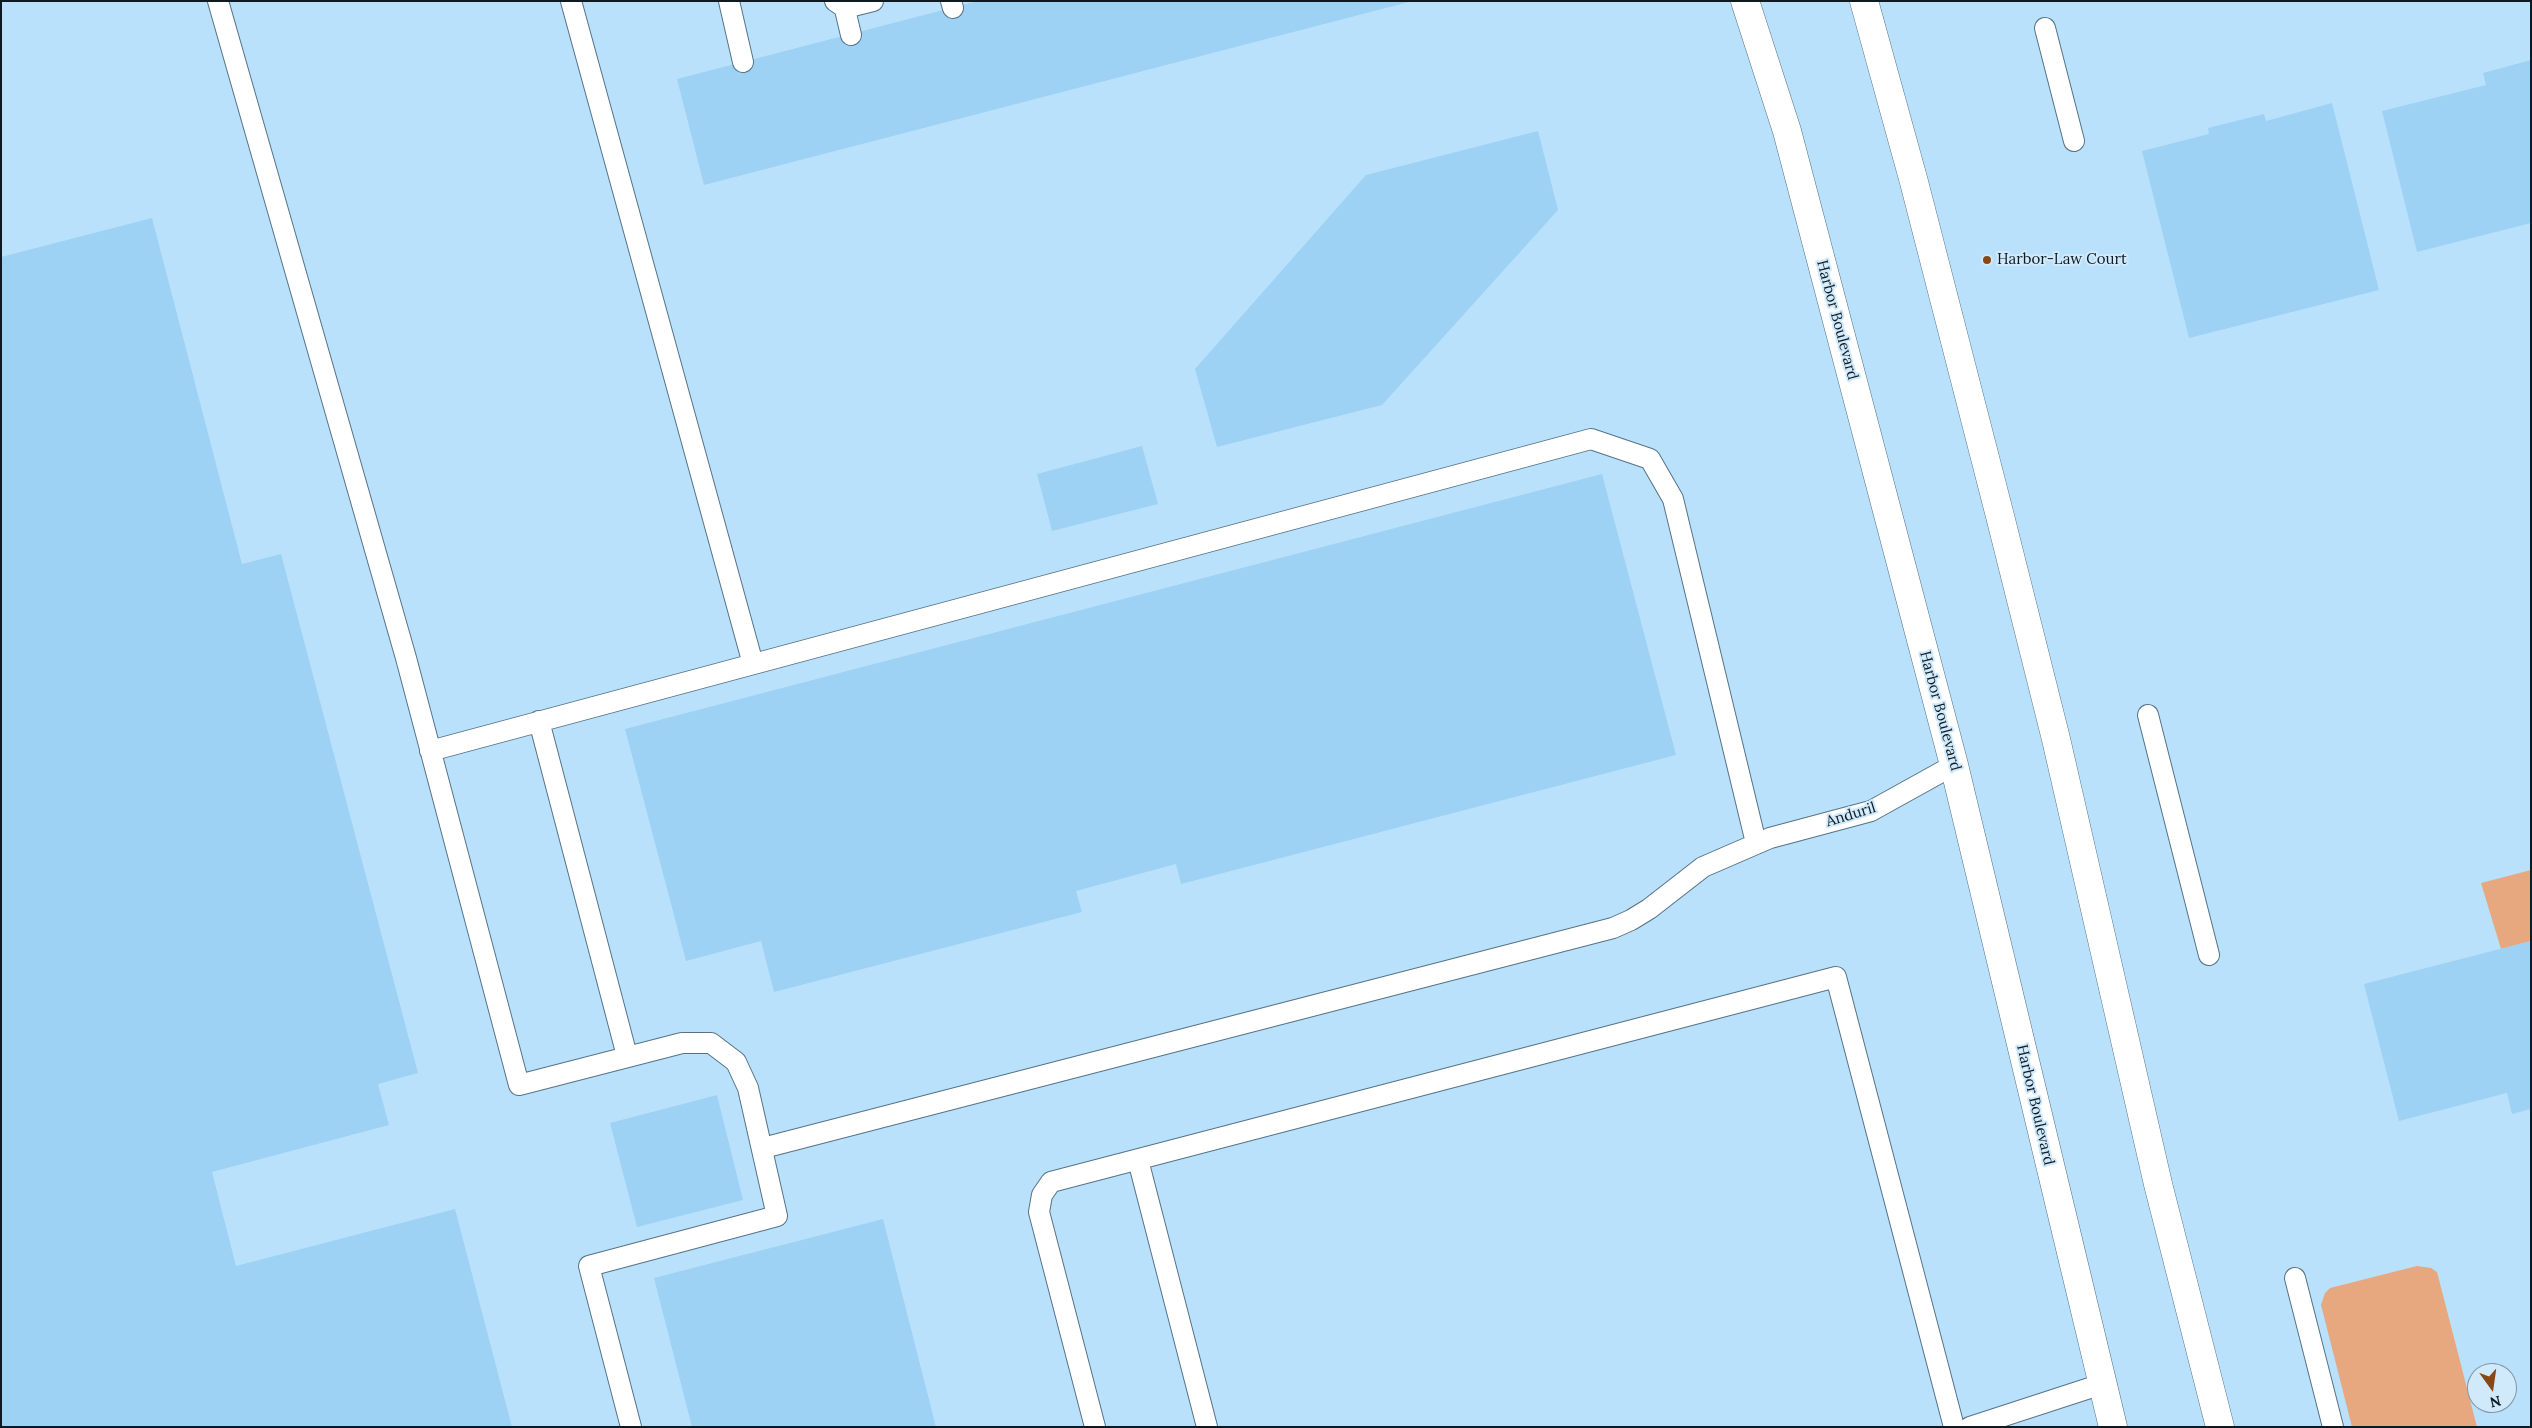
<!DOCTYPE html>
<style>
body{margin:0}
#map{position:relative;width:2532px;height:1428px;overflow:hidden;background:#d0eafc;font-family:Lora,serif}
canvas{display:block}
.frame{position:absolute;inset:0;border:2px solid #0e1a21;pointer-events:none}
.north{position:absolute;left:2467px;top:1363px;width:50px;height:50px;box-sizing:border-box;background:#d0eafc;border:1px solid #8297a4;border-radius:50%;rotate:166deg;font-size:14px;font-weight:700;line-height:20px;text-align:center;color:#0e1a21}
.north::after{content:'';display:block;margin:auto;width:18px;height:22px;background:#884714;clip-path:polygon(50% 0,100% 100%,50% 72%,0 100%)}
</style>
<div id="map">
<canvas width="2532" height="1428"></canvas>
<div class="frame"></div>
<div class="north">N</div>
</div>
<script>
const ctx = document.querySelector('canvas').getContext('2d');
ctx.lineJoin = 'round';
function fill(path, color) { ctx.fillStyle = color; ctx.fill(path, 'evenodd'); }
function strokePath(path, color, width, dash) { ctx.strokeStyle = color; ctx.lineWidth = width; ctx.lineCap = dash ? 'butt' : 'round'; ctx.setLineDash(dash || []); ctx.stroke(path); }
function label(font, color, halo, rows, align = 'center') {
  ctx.font = font + ' Lora,serif'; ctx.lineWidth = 4; ctx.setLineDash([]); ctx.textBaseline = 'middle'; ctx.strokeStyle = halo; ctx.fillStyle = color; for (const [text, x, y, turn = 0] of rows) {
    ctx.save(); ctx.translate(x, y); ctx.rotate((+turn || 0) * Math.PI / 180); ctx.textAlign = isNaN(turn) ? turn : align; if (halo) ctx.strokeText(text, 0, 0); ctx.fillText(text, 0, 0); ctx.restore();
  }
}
const built = new Path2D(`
 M 1,1 L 2531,1 L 2531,1427 L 1,1427 ZM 2477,1373 L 2507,1373 L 2507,1403 L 2477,1403 Z`);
const green = new Path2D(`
 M 2531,870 L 2531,941 L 2501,949 L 2481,883 Z
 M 2417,1266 L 2431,1268 L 2437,1272 L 2477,1427 L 2352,1427 L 2321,1305 L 2325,1293 L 2330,1288 Z`);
const building = new Path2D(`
 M 978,1 L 1409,1 L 1409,2 L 704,185 L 677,79 Z
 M 2531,60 L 2531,223 L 2417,252 L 2382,111 L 2486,85 L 2483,73 Z
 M 2332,103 L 2379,290 L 2189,338 L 2142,151 L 2209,134 L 2208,128 L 2264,114 L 2266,121 Z
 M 1538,131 L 1558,210 L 1382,405 L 1217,447 L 1195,369 L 1366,175 Z
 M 152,218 L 242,564 L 281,554 L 418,1073 L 378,1084 L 389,1125 L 212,1172 L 236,1266 L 455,1209 L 512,1427 L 1,1427 L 1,257 Z
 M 1142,446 L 1158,504 L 1052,531 L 1037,474 Z
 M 1602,474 L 1676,755 L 1181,884 L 1176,864 L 1076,891 L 1082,912 L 774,992 L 761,941 L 686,961 L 625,729 Z
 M 2531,941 L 2531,1109 L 2512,1114 L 2507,1093 L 2399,1121 L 2364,984 Z
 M 717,1095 L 743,1200 L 637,1227 L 610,1123 Z
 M 883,1219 L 936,1427 L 692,1427 L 654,1278 Z`);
const service = new Path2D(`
 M 218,1 L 406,658 L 519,1085 L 682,1043 L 711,1043 L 736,1062 L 748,1088 L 777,1216 L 589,1266 L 631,1427
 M 571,1 L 753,664
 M 729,1 L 743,62
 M 835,1 L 845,8 L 873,1
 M 843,1 L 851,35
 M 951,1 L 953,8
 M 2045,28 L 2074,141
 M 2148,715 L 2209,955
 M 539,721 L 627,1056
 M 430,751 L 1591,439 L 1650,459 L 1673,499 L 1756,843
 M 763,1148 L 1613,928 L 1631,920 L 1649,909 L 1703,867 L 1770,838 L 1871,811 L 1954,765
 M 1138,1160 L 1207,1427
 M 2295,1278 L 2333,1427
 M 1095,1427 L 1039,1212 L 1042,1195 L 1051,1182 L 1836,977 L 1954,1427
 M 1970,1427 L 2102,1384`);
const primary = new Path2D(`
 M 1745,1 L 1787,131 L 1954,765 L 2113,1427
 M 1864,1 L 1914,182 L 2000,516 L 2056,739 L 2158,1184 L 2220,1427`);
const markers = [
 [1987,260,5,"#884714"]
];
const poiNames = [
 ["Harbor-Law Court",1997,260]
];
const streetNames = [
 ["Harbor Boulevard",1837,320,75],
 ["Harbor Boulevard",1940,711,75],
 ["Anduril",1851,815,-17],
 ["Harbor Boulevard",2035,1105,77]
];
fill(built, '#b9e1fb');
fill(green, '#e7a880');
fill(building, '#9dd2f4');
strokePath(service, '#567386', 22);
strokePath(primary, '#567386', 29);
strokePath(service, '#fff', 20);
strokePath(primary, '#fff', 28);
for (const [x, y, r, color] of markers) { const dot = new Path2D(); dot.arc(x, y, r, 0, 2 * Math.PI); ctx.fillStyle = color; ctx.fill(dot); strokePath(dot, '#d0eafc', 2); }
label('15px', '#0e1a21', '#d0eafc', poiNames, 'left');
label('15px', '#0e1a21', '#d0eafc', streetNames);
</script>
